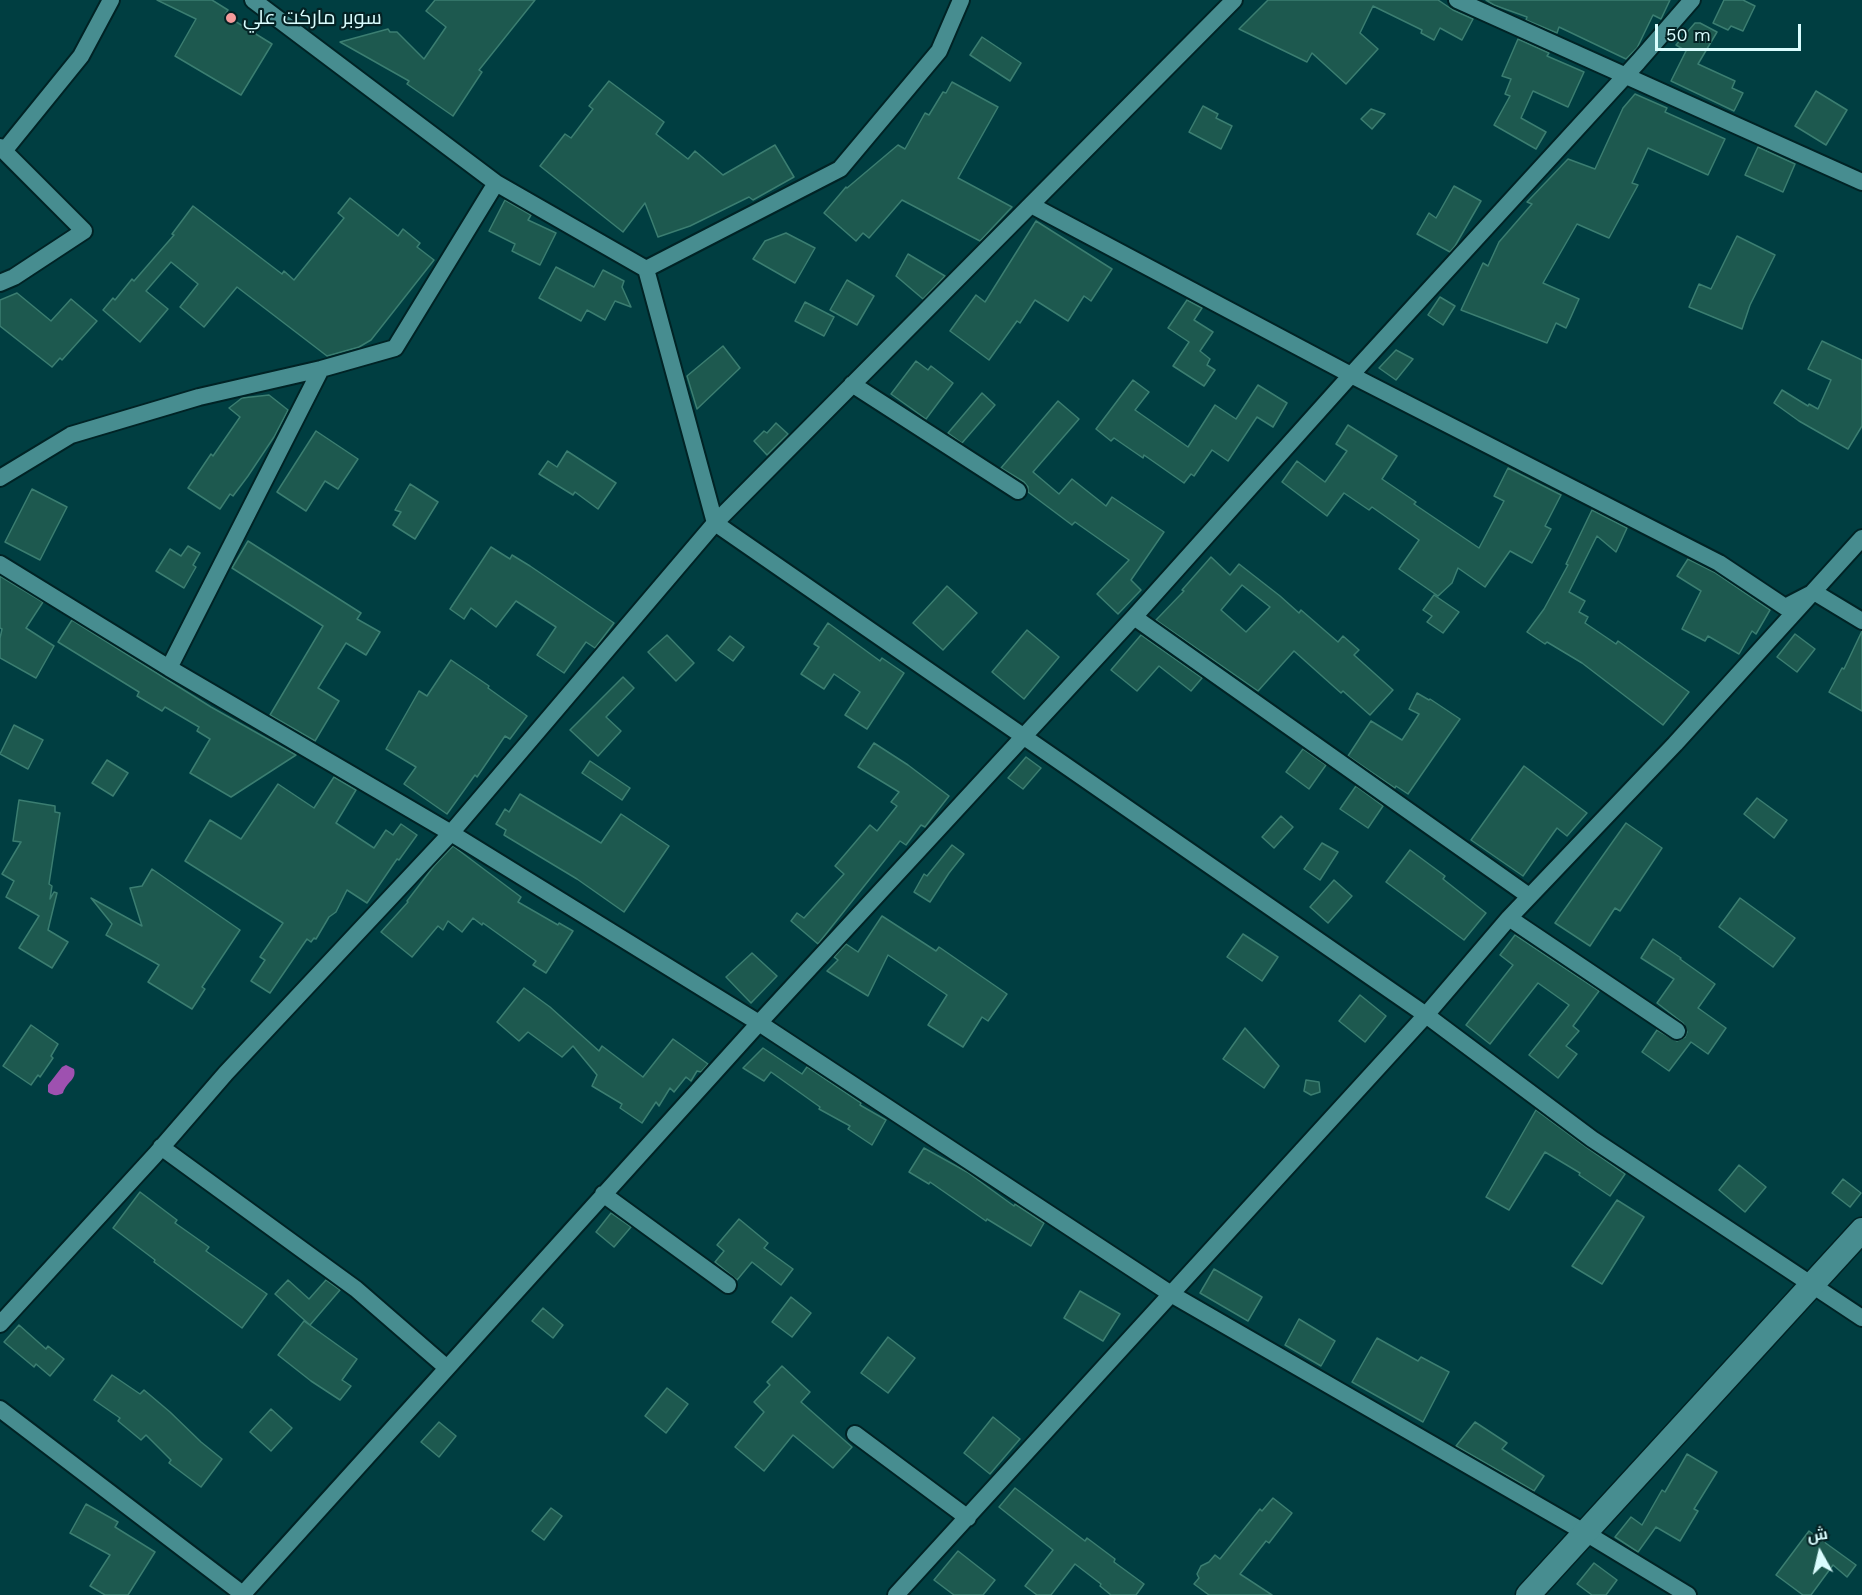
<!DOCTYPE html>
<meta charset="utf-8">
<style>
body{margin:0}
#map{position:relative;width:1862px;height:1595px;overflow:hidden;background:#003e41;font-family:"Work Sans",Cairo,sans-serif}
canvas{display:block}
.north{position:absolute;left:1790px;top:1523px;width:60px;height:60px;-webkit-text-stroke:4px #042224;paint-order:stroke;rotate:352deg;font-size:16px;font-weight:700;line-height:24px;text-align:center;color:#dafdfe}
.north::after{content:'';display:block;margin:auto;width:21px;height:27px;background:#dafdfe;clip-path:polygon(50% 0,100% 100%,50% 72%,0 100%)}
.scale{position:absolute;left:1655px;top:24px;width:146px;height:27px;box-sizing:border-box;border:3px solid #dafdfe;border-top:0;padding-left:8px;font-size:18px;line-height:21px;white-space:nowrap;color:#dafdfe;-webkit-text-stroke:4px #042224;paint-order:stroke}
</style>
<div id="map">
<canvas width="1862" height="1595"></canvas>
<div class="north">ش</div>
<div class="scale">50 m</div>
</div>
<script>
const ctx = document.querySelector('canvas').getContext('2d');
ctx.lineJoin = 'round';
function fill(path, color) { ctx.fillStyle = color; ctx.fill(path, 'evenodd'); }
function strokePath(path, color, width, dash) { ctx.strokeStyle = color; ctx.lineWidth = width; ctx.lineCap = dash ? 'butt' : 'round'; ctx.setLineDash(dash || []); ctx.stroke(path); }
function label(font, color, halo, rows, align = 'center') {
  ctx.font = font + ' "Work Sans",Cairo,sans-serif'; ctx.lineWidth = 4.5; ctx.setLineDash([]); ctx.textBaseline = 'middle'; ctx.strokeStyle = halo; ctx.fillStyle = color; for (const [text, x, y, turn = 0] of rows) {
    ctx.save(); ctx.translate(x, y); ctx.rotate((+turn || 0) * Math.PI / 180); ctx.textAlign = isNaN(turn) ? turn : align; if (halo) ctx.strokeText(text, 0, 0); ctx.fillText(text, 0, 0); ctx.restore();
  }
}
const water = new Path2D(`
 M 66,1065 L 74,1069 C 77,1080 67,1081 63,1093 C 58,1096 53,1096 48,1092 L 48,1085 L 62,1067 Z`);
const building = new Path2D(`
 M 157,0 L 212,0 L 228,10 L 225,15 L 272,44 L 241,95 L 175,56 L 196,19 Z
 M 435,0 L 535,0 L 479,70 L 482,72 L 453,116 L 407,84 L 409,81 L 340,42 L 388,29 L 390,32 L 397,32 L 424,59 L 446,27 L 426,11 Z
 M 1268,0 L 1438,0 L 1453,10 L 1473,19 L 1462,40 L 1440,28 L 1434,40 L 1421,33 L 1422,30 L 1373,6 L 1360,33 L 1378,49 L 1346,84 L 1312,53 L 1307,62 L 1239,29 Z
 M 1486,0 L 1670,0 L 1661,19 L 1653,15 L 1637,48 L 1626,59 L 1559,27 L 1557,33 L 1526,20 L 1527,17 L 1494,5 Z
 M 1724,0 L 1743,0 L 1755,6 L 1743,31 L 1731,26 L 1728,30 L 1713,23 Z
 M 1695,23 L 1700,23 L 1717,32 L 1698,64 L 1735,81 L 1732,88 L 1743,93 L 1734,111 L 1671,81 L 1686,51 L 1676,45 Z
 M 982,37 L 1021,63 L 1010,81 L 970,55 Z
 M 1518,39 L 1549,53 L 1547,56 L 1584,72 L 1568,107 L 1533,91 L 1521,118 L 1546,132 L 1536,149 L 1494,125 L 1510,96 L 1505,94 L 1511,79 L 1502,76 Z
 M 609,81 L 664,122 L 656,134 L 688,159 L 695,151 L 723,175 L 775,145 L 794,177 L 753,200 L 749,197 L 690,226 L 658,237 L 645,203 L 623,232 L 540,166 L 565,134 L 571,138 L 593,109 L 589,106 Z
 M 952,82 L 998,107 L 958,178 L 1012,207 L 980,241 L 902,200 L 869,238 L 863,233 L 856,241 L 824,213 L 846,187 L 847,188 L 898,145 L 905,149 L 925,113 L 929,115 L 943,92 L 946,93 Z
 M 1816,91 L 1847,110 L 1826,145 L 1795,126 Z
 M 1635,94 L 1667,108 L 1665,112 L 1725,139 L 1708,175 L 1648,148 L 1632,183 L 1638,185 L 1609,238 L 1577,224 L 1543,283 L 1579,299 L 1566,328 L 1556,323 L 1547,343 L 1461,310 L 1483,263 L 1488,266 L 1499,242 L 1532,204 L 1527,202 L 1568,159 L 1595,169 L 1623,108 Z
 M 1203,106 L 1218,114 L 1216,118 L 1232,126 L 1221,149 L 1189,132 Z
 M 1371,109 L 1385,114 L 1372,129 L 1361,119 Z
 M 1758,147 L 1795,164 L 1783,192 L 1745,175 Z
 M 1454,186 L 1481,201 L 1455,246 L 1450,252 L 1417,234 L 1429,213 L 1436,218 Z
 M 350,198 L 398,236 L 403,229 L 420,243 L 417,247 L 434,260 L 371,340 L 359,347 L 327,356 L 237,287 L 204,327 L 180,307 L 198,284 L 171,262 L 146,291 L 168,309 L 140,342 L 103,310 L 113,298 L 115,300 L 132,279 L 134,281 L 174,235 L 172,234 L 193,206 L 282,274 L 284,271 L 294,280 L 344,218 L 338,213 Z
 M 505,200 L 531,215 L 528,220 L 556,233 L 540,265 L 512,251 L 515,244 L 489,231 Z
 M 1036,221 L 1112,269 L 1091,301 L 1084,296 L 1068,321 L 1035,300 L 1020,323 L 1017,321 L 989,360 L 950,331 L 976,295 L 985,302 Z
 M 786,233 L 815,248 L 795,283 L 753,259 L 765,241 Z
 M 1737,236 L 1775,255 L 1750,305 L 1742,329 L 1689,307 L 1699,284 L 1711,289 Z
 M 908,254 L 945,276 L 923,299 L 896,276 Z
 M 556,267 L 594,287 L 603,270 L 624,281 L 622,287 L 631,307 L 615,301 L 605,320 L 587,310 L 581,321 L 539,298 Z
 M 847,280 L 874,296 L 857,325 L 830,310 Z
 M 17,293 L 51,321 L 71,299 L 97,321 L 62,360 L 60,358 L 52,367 L 0,326 L 0,300 Z
 M 1440,297 L 1455,306 L 1443,325 L 1428,315 Z
 M 1187,300 L 1202,308 L 1194,320 L 1213,332 L 1200,351 L 1210,359 L 1207,365 L 1215,370 L 1204,386 L 1173,366 L 1189,342 L 1168,328 Z
 M 805,302 L 834,317 L 824,336 L 795,321 Z
 M 1822,341 L 1862,360 L 1862,426 L 1848,449 L 1799,421 L 1774,403 L 1782,390 L 1808,406 L 1809,404 L 1818,409 L 1831,380 L 1808,369 Z
 M 723,346 L 740,368 L 697,409 L 687,376 Z
 M 1396,350 L 1413,359 L 1396,380 L 1379,368 Z
 M 916,361 L 928,370 L 931,366 L 953,383 L 926,419 L 891,394 Z
 M 1133,380 L 1149,392 L 1135,410 L 1188,447 L 1215,405 L 1236,419 L 1258,385 L 1287,403 L 1273,427 L 1257,417 L 1228,461 L 1212,450 L 1194,476 L 1191,474 L 1184,483 L 1144,455 L 1143,458 L 1114,438 L 1111,441 L 1096,429 Z
 M 982,393 L 995,405 L 962,443 L 948,433 Z
 M 269,395 L 288,410 L 274,437 L 248,476 L 233,496 L 230,494 L 220,509 L 188,488 L 211,454 L 213,456 L 240,417 L 229,408 L 242,398 Z
 M 1058,401 L 1079,419 L 1033,472 L 1059,494 L 1072,479 L 1106,506 L 1112,497 L 1164,532 L 1131,580 L 1141,590 L 1118,614 L 1097,594 L 1129,560 L 1075,522 L 1072,525 L 1028,492 L 1028,487 L 1024,482 L 1001,468 Z
 M 776,423 L 788,434 L 767,455 L 754,441 L 764,431 L 767,433 Z
 M 1348,425 L 1397,456 L 1382,479 L 1416,502 L 1414,504 L 1479,548 L 1504,501 L 1494,496 L 1508,468 L 1561,495 L 1545,526 L 1551,529 L 1532,563 L 1510,551 L 1485,587 L 1458,568 L 1452,583 L 1438,596 L 1399,569 L 1419,540 L 1372,507 L 1369,510 L 1344,493 L 1327,516 L 1282,482 L 1297,461 L 1325,482 L 1347,451 L 1336,444 Z
 M 316,431 L 358,459 L 338,489 L 325,481 L 306,511 L 277,492 Z
 M 567,451 L 616,483 L 598,509 L 575,492 L 573,495 L 539,474 L 548,461 L 557,467 Z
 M 410,484 L 438,502 L 415,539 L 393,525 L 401,512 L 395,510 Z
 M 32,489 L 67,507 L 40,560 L 5,542 Z
 M 1592,510 L 1627,528 L 1616,552 L 1597,536 L 1569,592 L 1585,601 L 1579,612 L 1588,617 L 1585,623 L 1616,644 L 1618,641 L 1689,692 L 1663,725 L 1582,663 L 1547,642 L 1545,644 L 1527,632 L 1544,609 L 1568,565 L 1566,564 Z
 M 248,541 L 361,613 L 357,619 L 380,632 L 366,655 L 346,643 L 318,688 L 339,701 L 315,741 L 270,715 L 323,626 L 232,568 Z
 M 188,546 L 200,553 L 193,565 L 196,567 L 184,588 L 156,571 L 170,549 L 181,556 Z
 M 491,547 L 510,559 L 512,555 L 530,566 L 614,623 L 595,648 L 586,642 L 564,673 L 537,655 L 556,627 L 516,601 L 496,627 L 471,608 L 464,619 L 450,609 Z
 M 1211,557 L 1230,575 L 1239,564 L 1280,596 L 1299,613 L 1301,610 L 1338,642 L 1343,636 L 1359,650 L 1354,655 L 1393,690 L 1370,715 L 1343,691 L 1341,693 L 1294,651 L 1258,691 L 1156,620 L 1184,591 L 1182,590 ZM 1242,585 L 1270,607 L 1246,632 L 1221,610 Z
 M 1688,559 L 1714,572 L 1770,610 L 1756,634 L 1752,631 L 1739,654 L 1708,636 L 1705,641 L 1682,629 L 1701,591 L 1677,576 Z
 M 0,576 L 43,602 L 26,628 L 54,646 L 36,678 L 0,658 L 0,638 L 2,629 L 0,628 Z
 M 947,586 L 977,613 L 943,650 L 913,623 Z
 M 1434,595 L 1459,612 L 1443,633 L 1427,622 L 1432,616 L 1423,610 Z
 M 72,620 L 211,707 L 296,755 L 231,797 L 190,773 L 210,739 L 197,731 L 199,727 L 165,707 L 162,711 L 137,696 L 139,692 L 58,642 Z
 M 828,623 L 880,661 L 882,658 L 904,673 L 867,729 L 845,715 L 860,692 L 834,674 L 824,689 L 801,674 L 819,647 L 814,644 Z
 M 1027,630 L 1059,657 L 1024,699 L 992,672 Z
 M 1862,631 L 1862,711 L 1829,692 L 1842,668 L 1844,669 Z
 M 1795,634 L 1815,649 L 1797,672 L 1777,657 Z
 M 667,635 L 694,663 L 676,681 L 648,652 Z
 M 1141,635 L 1202,678 L 1191,691 L 1159,666 L 1137,691 L 1111,670 Z
 M 730,636 L 744,647 L 733,661 L 718,650 Z
 M 451,660 L 489,686 L 488,688 L 527,716 L 510,739 L 505,736 L 477,777 L 475,775 L 447,814 L 404,784 L 416,767 L 386,749 L 419,691 L 427,696 Z
 M 623,677 L 634,688 L 606,717 L 621,731 L 598,756 L 570,730 Z
 M 1417,693 L 1429,700 L 1430,699 L 1460,719 L 1408,794 L 1396,786 L 1395,788 L 1348,756 L 1371,721 L 1402,740 L 1419,714 L 1409,709 Z
 M 14,725 L 43,740 L 28,769 L 0,754 Z
 M 874,743 L 908,765 L 949,796 L 925,827 L 921,825 L 906,845 L 900,841 L 818,944 L 791,921 L 797,913 L 804,918 L 844,874 L 835,866 L 870,825 L 877,831 L 897,806 L 891,802 L 899,792 L 858,767 Z
 M 1303,749 L 1326,765 L 1309,789 L 1286,772 Z
 M 1026,757 L 1041,768 L 1023,789 L 1008,778 Z
 M 107,760 L 128,773 L 113,796 L 92,783 Z
 M 590,761 L 630,788 L 622,800 L 582,773 Z
 M 1524,766 L 1587,813 L 1567,836 L 1557,828 L 1523,876 L 1471,840 Z
 M 334,777 L 356,790 L 336,823 L 374,848 L 386,830 L 393,835 L 401,824 L 417,835 L 399,860 L 397,859 L 367,903 L 347,890 L 336,912 L 329,917 L 316,939 L 314,938 L 311,942 L 307,939 L 270,993 L 251,981 L 265,960 L 260,957 L 283,923 L 185,861 L 210,820 L 241,839 L 278,784 L 314,808 Z
 M 1356,786 L 1383,806 L 1368,828 L 1340,809 Z
 M 520,794 L 601,843 L 621,814 L 669,846 L 624,912 L 577,879 L 504,835 L 506,830 L 496,824 L 505,809 L 509,812 Z
 M 1757,798 L 1787,820 L 1774,838 L 1744,814 Z
 M 19,800 L 55,806 L 55,812 L 60,813 L 49,884 L 52,886 L 50,899 L 54,892 L 57,893 L 48,930 L 68,942 L 52,968 L 19,948 L 39,916 L 6,897 L 14,881 L 2,874 L 21,842 L 13,841 Z
 M 1281,816 L 1293,827 L 1274,848 L 1262,837 Z
 M 1626,823 L 1662,848 L 1620,911 L 1615,908 L 1590,946 L 1555,923 Z
 M 1322,843 L 1338,852 L 1320,880 L 1304,869 Z
 M 952,845 L 964,854 L 949,873 L 930,902 L 914,892 L 924,874 L 927,876 Z
 M 453,846 L 521,897 L 518,902 L 558,925 L 559,923 L 573,931 L 546,973 L 533,965 L 536,961 L 483,923 L 482,925 L 473,918 L 462,932 L 448,921 L 443,930 L 438,926 L 412,957 L 381,932 L 408,902 L 407,901 L 434,866 Z
 M 1410,850 L 1445,876 L 1443,879 L 1486,913 L 1464,940 L 1386,882 Z
 M 152,869 L 240,930 L 202,987 L 205,989 L 192,1009 L 148,982 L 159,965 L 106,935 L 112,924 L 91,898 L 142,926 L 130,888 L 142,886 Z
 M 1334,880 L 1352,896 L 1328,923 L 1310,907 Z
 M 1740,898 L 1795,938 L 1773,967 L 1719,927 Z
 M 882,916 L 936,951 L 939,947 L 1007,994 L 988,1021 L 982,1017 L 963,1047 L 928,1025 L 947,995 L 888,955 L 868,996 L 827,971 L 838,960 L 834,957 L 846,944 L 858,952 Z
 M 1243,934 L 1278,957 L 1262,981 L 1227,957 Z
 M 1515,935 L 1599,991 L 1573,1026 L 1579,1031 L 1566,1046 L 1577,1054 L 1558,1078 L 1529,1055 L 1569,1005 L 1538,983 L 1490,1044 L 1466,1025 L 1513,965 L 1500,955 Z
 M 1653,939 L 1681,958 L 1680,959 L 1715,984 L 1698,1008 L 1726,1028 L 1708,1054 L 1691,1042 L 1669,1071 L 1642,1052 L 1657,1030 L 1677,1041 L 1685,1037 L 1687,1032 L 1683,1023 L 1657,1003 L 1674,979 L 1641,958 Z
 M 752,953 L 777,976 L 751,1003 L 726,977 Z
 M 524,988 L 550,1007 L 599,1051 L 602,1046 L 643,1077 L 673,1039 L 708,1064 L 701,1072 L 697,1071 L 691,1081 L 686,1077 L 674,1092 L 670,1088 L 659,1106 L 656,1102 L 642,1123 L 620,1108 L 622,1104 L 592,1086 L 597,1075 L 573,1046 L 562,1057 L 528,1032 L 519,1041 L 497,1022 Z
 M 1360,995 L 1386,1016 L 1365,1042 L 1339,1021 Z
 M 31,1025 L 58,1044 L 51,1056 L 53,1058 L 40,1077 L 38,1075 L 31,1085 L 3,1066 Z
 M 1245,1028 L 1279,1066 L 1264,1088 L 1223,1059 Z
 M 763,1048 L 802,1074 L 807,1067 L 861,1103 L 860,1105 L 886,1120 L 872,1145 L 848,1129 L 850,1126 L 819,1109 L 820,1107 L 771,1072 L 764,1081 L 743,1068 Z
 M 1306,1080 L 1319,1082 L 1320,1092 L 1311,1095 L 1304,1091 Z
 M 1536,1110 L 1586,1147 L 1625,1174 L 1610,1196 L 1579,1175 L 1580,1173 L 1545,1152 L 1509,1210 L 1486,1197 Z
 M 924,1148 L 967,1172 L 1014,1206 L 1015,1204 L 1044,1223 L 1031,1246 L 987,1219 L 986,1221 L 930,1182 L 929,1184 L 909,1172 Z
 M 1739,1165 L 1766,1187 L 1745,1212 L 1719,1190 Z
 M 1843,1179 L 1861,1193 L 1850,1207 L 1832,1193 Z
 M 140,1192 L 177,1220 L 175,1223 L 209,1247 L 206,1251 L 267,1294 L 242,1328 L 154,1262 L 155,1260 L 113,1228 Z
 M 1617,1200 L 1644,1217 L 1602,1284 L 1572,1266 Z
 M 611,1213 L 631,1227 L 614,1247 L 596,1232 Z
 M 739,1219 L 768,1243 L 764,1248 L 793,1269 L 781,1285 L 752,1262 L 737,1280 L 715,1262 L 724,1251 L 717,1245 Z
 M 1214,1269 L 1262,1297 L 1248,1321 L 1200,1293 Z
 M 288,1280 L 309,1299 L 326,1280 L 340,1290 L 310,1325 L 275,1294 Z
 M 1080,1291 L 1120,1314 L 1103,1341 L 1064,1318 Z
 M 791,1297 L 811,1313 L 792,1337 L 772,1322 Z
 M 543,1308 L 563,1325 L 553,1338 L 532,1321 Z
 M 1299,1319 L 1335,1341 L 1321,1366 L 1285,1345 Z
 M 304,1321 L 357,1359 L 342,1380 L 351,1386 L 340,1400 L 311,1381 L 278,1355 Z
 M 19,1325 L 46,1349 L 48,1346 L 64,1359 L 50,1376 L 36,1364 L 34,1367 L 4,1342 Z
 M 888,1337 L 915,1358 L 888,1393 L 861,1373 Z
 M 1377,1338 L 1418,1361 L 1421,1357 L 1449,1372 L 1423,1422 L 1352,1382 Z
 M 782,1366 L 810,1392 L 801,1402 L 852,1447 L 833,1468 L 793,1435 L 764,1471 L 735,1447 L 764,1412 L 754,1402 L 770,1385 L 767,1382 Z
 M 112,1375 L 140,1394 L 144,1390 L 170,1412 L 201,1442 L 222,1459 L 201,1487 L 169,1463 L 171,1460 L 146,1435 L 141,1440 L 118,1421 L 120,1418 L 94,1400 Z
 M 667,1388 L 688,1404 L 666,1433 L 645,1416 Z
 M 271,1409 L 292,1428 L 271,1451 L 250,1432 Z
 M 993,1417 L 1020,1439 L 990,1474 L 964,1453 Z
 M 439,1422 L 456,1436 L 439,1457 L 421,1442 Z
 M 1475,1422 L 1507,1443 L 1502,1449 L 1544,1476 L 1534,1491 L 1456,1446 Z
 M 1687,1454 L 1717,1472 L 1694,1509 L 1698,1511 L 1680,1541 L 1656,1527 L 1638,1552 L 1615,1537 L 1631,1517 L 1642,1525 L 1662,1490 L 1665,1492 Z
 M 1015,1488 L 1085,1541 L 1087,1538 L 1115,1559 L 1114,1562 L 1144,1584 L 1136,1595 L 1111,1595 L 1100,1586 L 1101,1584 L 1075,1564 L 1051,1595 L 1037,1595 L 1025,1586 L 1053,1550 L 999,1507 Z
 M 1273,1498 L 1292,1513 L 1269,1543 L 1266,1541 L 1240,1574 L 1272,1595 L 1209,1595 L 1194,1584 L 1199,1578 L 1197,1574 L 1201,1566 L 1209,1562 L 1215,1555 L 1220,1559 L 1260,1509 L 1262,1511 Z
 M 86,1504 L 118,1522 L 115,1527 L 155,1552 L 128,1595 L 105,1595 L 90,1586 L 110,1555 L 70,1533 Z
 M 551,1508 L 562,1516 L 544,1540 L 532,1531 Z
 M 1809,1531 L 1856,1565 L 1847,1577 L 1833,1565 L 1811,1595 L 1803,1595 L 1776,1575 Z
 M 958,1551 L 995,1580 L 983,1595 L 954,1595 L 934,1580 Z
 M 1594,1563 L 1617,1580 L 1606,1595 L 1592,1595 L 1577,1584 Z`);
const minor = new Path2D(`
 M 253,0 L 496,183 L 646,269 L 840,169 L 939,51 L 961,0
 M 1457,0 L 1862,182
 M 0,147 L 84,231 L 14,277 L 0,283
 M 4,151 L 81,56 L 111,0
 M 1031,205 L 1351,375 L 1719,563 L 1785,607 L 1814,592 L 1862,621
 M 646,269 L 715,523 L 1426,1015 L 1592,1139 L 1862,1318
 M 852,384 L 1018,491
 M 0,478 L 71,435 L 199,397 L 321,369 L 395,348 L 496,183
 M 0,564 L 169,668 L 451,833 L 759,1023 L 1171,1294 L 1584,1532 L 1688,1595
 M 1134,617 L 1529,896
 M 169,668 L 321,369
 M 1509,918 L 1677,1031
 M 161,1147 L 356,1289 L 447,1368
 M 603,1194 L 728,1285
 M 0,1324 L 155,1155 L 226,1073 L 451,833 L 715,523 L 1234,0
 M 0,1409 L 244,1595
 M 855,1434 L 968,1518
 M 242,1595 L 759,1023 L 1134,617 L 1351,375 L 1638,62 L 1692,0
 M 896,1595 L 1426,1015 L 1509,918 L 1675,744 L 1862,538`);
const secondary = new Path2D(`
 M 1528,1595 L 1862,1230`);
const markers = [
 [231,18,6,"#f59b9b"]
];
const poiNames = [
 ["سوبر ماركت علي",243,18]
];
fill(water, '#9e51b0');
fill(building, '#1d594f');
strokePath(building, '#3b7e71', 1.5);
strokePath(minor, '#002325', 20);
strokePath(secondary, '#002325', 27);
strokePath(minor, '#478d90', 16);
strokePath(secondary, '#478d90', 24);
for (const [x, y, r, color] of markers) { const dot = new Path2D(); dot.arc(x, y, r, 0, 2 * Math.PI); ctx.fillStyle = color; ctx.fill(dot); strokePath(dot, '#042224', 2); }
label('20px', '#dafdfe', '#042224', poiNames, 'left');
</script>
